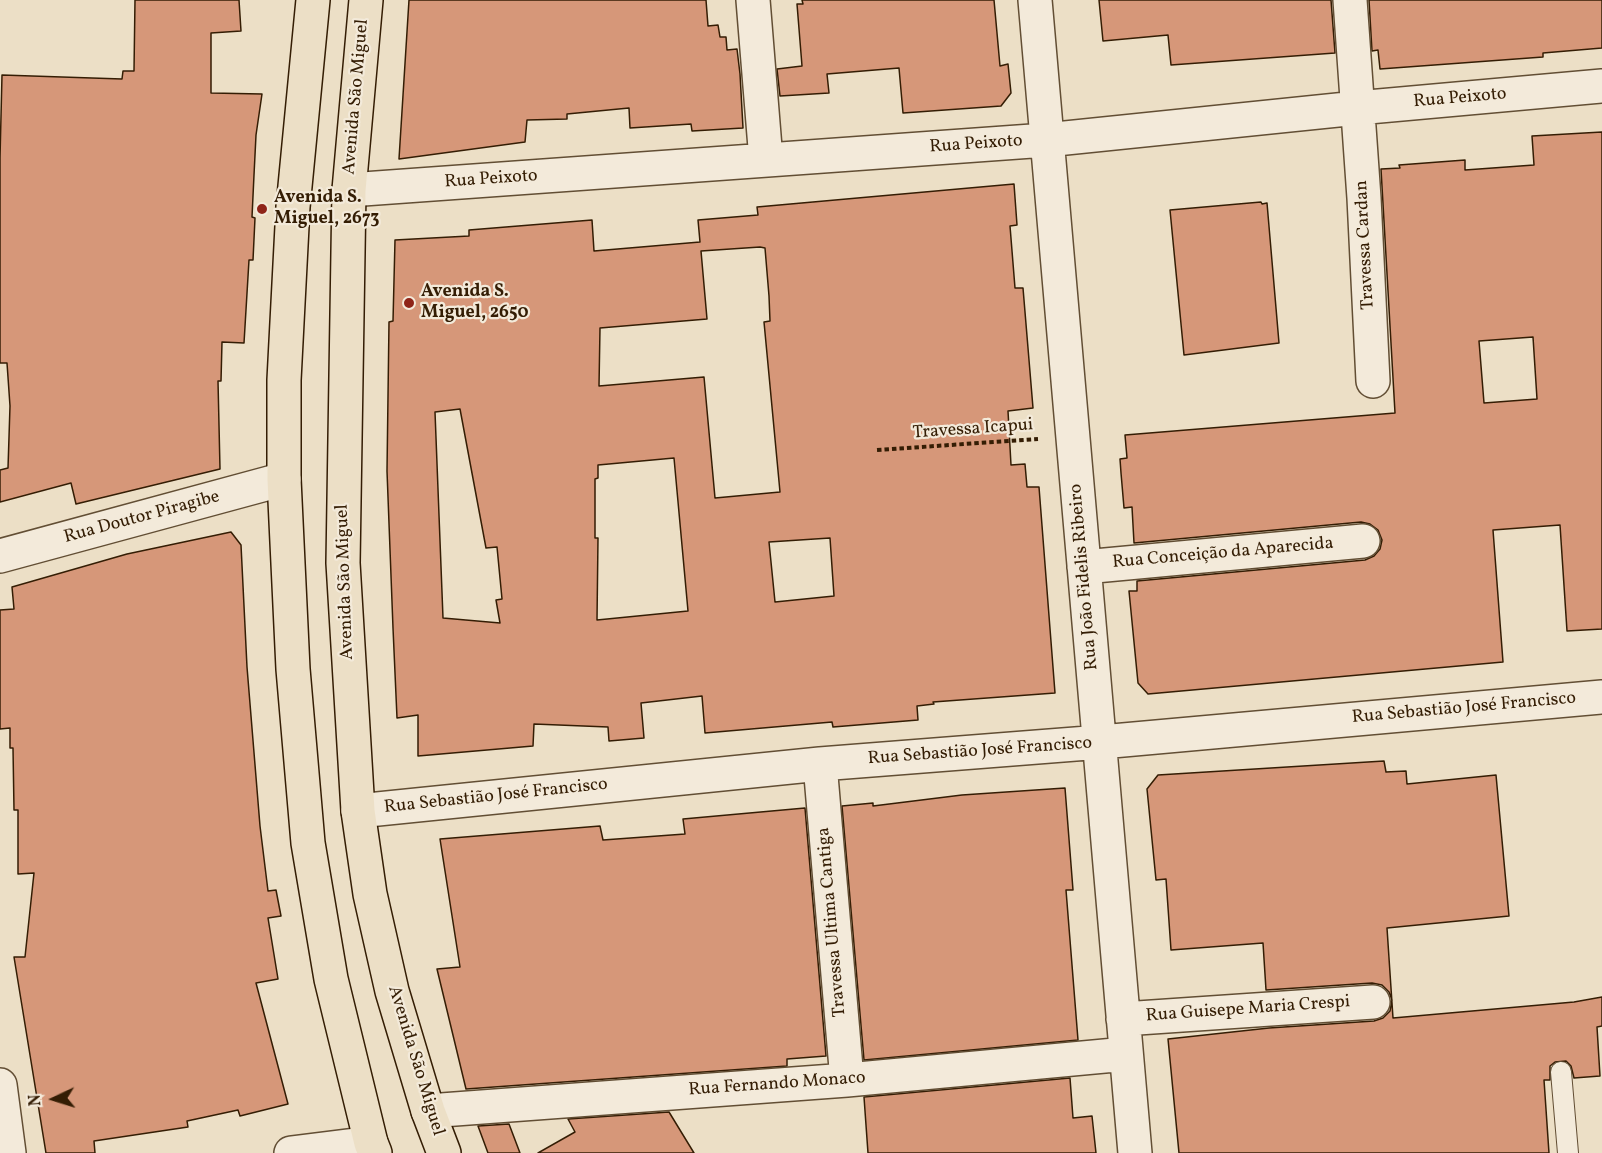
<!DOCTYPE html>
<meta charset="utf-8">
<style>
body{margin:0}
#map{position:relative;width:1602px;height:1153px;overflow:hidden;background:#ecdfc6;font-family:Vollkorn,serif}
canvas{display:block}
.north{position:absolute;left:24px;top:1069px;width:60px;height:60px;-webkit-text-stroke:4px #f3eada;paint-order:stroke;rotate:266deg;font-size:16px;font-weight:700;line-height:24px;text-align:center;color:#341d04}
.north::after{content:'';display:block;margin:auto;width:21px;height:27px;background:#341d04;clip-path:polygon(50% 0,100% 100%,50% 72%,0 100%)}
</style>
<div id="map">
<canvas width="1602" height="1153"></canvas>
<div class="north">N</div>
</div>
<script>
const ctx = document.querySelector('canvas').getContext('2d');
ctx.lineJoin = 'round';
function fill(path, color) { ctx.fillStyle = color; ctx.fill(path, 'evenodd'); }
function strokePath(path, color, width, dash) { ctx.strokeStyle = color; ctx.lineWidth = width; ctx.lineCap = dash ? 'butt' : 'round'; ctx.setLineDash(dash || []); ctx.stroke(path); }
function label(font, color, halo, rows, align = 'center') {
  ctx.font = font + ' Vollkorn,serif'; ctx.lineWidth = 4.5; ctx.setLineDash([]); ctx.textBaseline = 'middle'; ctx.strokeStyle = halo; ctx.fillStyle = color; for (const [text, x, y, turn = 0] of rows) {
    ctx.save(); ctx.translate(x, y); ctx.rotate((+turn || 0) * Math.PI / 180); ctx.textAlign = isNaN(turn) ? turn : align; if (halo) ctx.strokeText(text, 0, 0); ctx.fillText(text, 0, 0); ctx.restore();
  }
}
const building = new Path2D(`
 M 135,0 L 239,0 L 241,31 L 211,33 L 211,93 L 262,94 L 256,135 L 254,175 L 252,217 L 255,218 L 253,260 L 249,260 L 244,343 L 222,342 L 221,381 L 218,381 L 220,469 L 76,504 L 71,483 L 0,502 L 0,470 L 8,468 L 10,406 L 7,363 L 0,363 L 0,158 L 2,75 L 122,79 L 123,71 L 134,71 Z
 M 409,0 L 706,0 L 708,26 L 718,25 L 720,37 L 726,37 L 727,50 L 737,49 L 740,74 L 743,128 L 692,131 L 691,124 L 630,128 L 629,108 L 567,114 L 567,119 L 527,120 L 525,142 L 399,159 Z
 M 802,0 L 994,0 L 1000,66 L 1008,64 L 1011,93 L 1001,106 L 903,113 L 899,68 L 827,74 L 829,93 L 780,96 L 777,69 L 802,66 L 797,4 L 803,4 Z
 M 1099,0 L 1331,0 L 1335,53 L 1171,65 L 1168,35 L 1103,41 Z
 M 1369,0 L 1602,0 L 1602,48 L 1543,53 L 1543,57 L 1380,69 L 1378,50 L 1372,51 Z
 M 1602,132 L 1602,629 L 1567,631 L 1560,525 L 1493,530 L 1503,662 L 1148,694 L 1138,683 L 1129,591 L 1137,591 L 1137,581 L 1365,560 L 1374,556 L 1380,549 L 1382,540 L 1378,530 L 1370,524 L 1361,522 L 1134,543 L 1132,507 L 1124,508 L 1121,473 L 1120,459 L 1127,458 L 1125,435 L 1395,413 L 1381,169 L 1400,168 L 1399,165 L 1465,160 L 1465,170 L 1534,165 L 1532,136 ZM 1533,337 L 1537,399 L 1484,403 L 1479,341 Z
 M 1014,184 L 1017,225 L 1010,226 L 1015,288 L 1023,288 L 1033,408 L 1008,411 L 1011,465 L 1025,464 L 1027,487 L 1039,487 L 1055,693 L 933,702 L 934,704 L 917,706 L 918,720 L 833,727 L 832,722 L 705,733 L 702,696 L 641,703 L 644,738 L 609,741 L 608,727 L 534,724 L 533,746 L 418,756 L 418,715 L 397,718 L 393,628 L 387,471 L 389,322 L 393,321 L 395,240 L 469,236 L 469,230 L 592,220 L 594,251 L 700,242 L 698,220 L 758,215 L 757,207 ZM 760,247 L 765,248 L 769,296 L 770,321 L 764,322 L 780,492 L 715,498 L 704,377 L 599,386 L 600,328 L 707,319 L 701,251 ZM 460,409 L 486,548 L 497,547 L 502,599 L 496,600 L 500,623 L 443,618 L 435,412 ZM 674,458 L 688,611 L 597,620 L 598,538 L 595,538 L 595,479 L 598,478 L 598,465 ZM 830,538 L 834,596 L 775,602 L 769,542 Z
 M 1261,202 L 1262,204 L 1267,203 L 1279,343 L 1184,355 L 1170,210 Z
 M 231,532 L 241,545 L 247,667 L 260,826 L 268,891 L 276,890 L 281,916 L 268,918 L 278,979 L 256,983 L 288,1104 L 240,1116 L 238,1110 L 187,1121 L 188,1127 L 94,1141 L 95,1153 L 46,1153 L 14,957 L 25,957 L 34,873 L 18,874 L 18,810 L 14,810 L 13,748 L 10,748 L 10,728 L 0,729 L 0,610 L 14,609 L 12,587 L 127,554 Z
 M 1384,761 L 1386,772 L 1406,771 L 1407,784 L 1496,775 L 1509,916 L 1387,928 L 1393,1018 L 1574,1002 L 1602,997 L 1602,1026 L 1597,1027 L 1600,1076 L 1574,1078 L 1571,1066 L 1566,1061 L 1555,1062 L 1550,1066 L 1550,1080 L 1544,1080 L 1549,1153 L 1179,1153 L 1168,1039 L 1269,1028 L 1374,1021 L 1383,1018 L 1390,1011 L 1392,1000 L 1389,992 L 1382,985 L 1372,983 L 1266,990 L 1263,943 L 1171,950 L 1166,879 L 1156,880 L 1147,789 L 1158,775 Z
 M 1065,788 L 1073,890 L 1066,890 L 1078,1040 L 864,1060 L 842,806 L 873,803 L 873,806 L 962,795 Z
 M 805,808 L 826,1056 L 787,1059 L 787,1066 L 466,1089 L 437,969 L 460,967 L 440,839 L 600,826 L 603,840 L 685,834 L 683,819 Z
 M 1070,1078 L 1073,1118 L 1092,1116 L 1096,1153 L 868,1153 L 864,1097 Z
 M 669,1112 L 694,1153 L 538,1153 L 575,1132 L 568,1119 Z
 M 509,1124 L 520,1153 L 488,1153 L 478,1126 Z`);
const path = new Path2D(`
 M 877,450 L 1038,439`);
const service = new Path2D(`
 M 1561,1072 L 1568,1153`);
const minor = new Path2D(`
 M 753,0 L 766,160
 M 1035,0 L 1135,1153
 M 1350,0 L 1364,198 L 1373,381
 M 349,190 L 1046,140 L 1357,108 L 1602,86
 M 0,556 L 284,479
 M 1084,567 L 1363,541
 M 820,764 L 847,1080
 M 358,811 L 820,764 L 1101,742 L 1602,697
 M 1123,1019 L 1373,1002
 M 0,1085 L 9,1153
 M 428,1111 L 847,1080 L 1126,1054
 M 291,1153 L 371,1143`);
const primary = new Path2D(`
 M 313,0 L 293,207 L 284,380 L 284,479 L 293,669 L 308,843 L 331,979 L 371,1143 L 375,1153
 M 366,0 L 349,190 L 343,563 L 358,811 L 370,894 L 392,991 L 428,1111 L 444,1153`);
const markers = [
 [262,209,6,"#8f2418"],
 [409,303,6,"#8f2418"]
];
const streetNames = [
 ["Avenida São Miguel",357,97,-85],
 ["Rua Peixoto",1460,99,-5],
 ["Rua Peixoto",976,145,-4],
 ["Rua Peixoto",491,180,-4],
 ["Travessa Cardan",1366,245,-93],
 ["Travessa Icapui",973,430,-4],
 ["Rua Doutor Piragibe",142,518,-15],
 ["Rua Conceição da Aparecida",1223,554,-5],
 ["Rua João Fidelis Ribeiro",1085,577,-95],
 ["Avenida São Miguel",346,582,-92],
 ["Rua Sebastião José Francisco",1464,709,-5],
 ["Rua Sebastião José Francisco",980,752,-4],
 ["Rua Sebastião José Francisco",496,797,-6],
 ["Travessa Ultima Cantiga",833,922,-95],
 ["Rua Guisepe Maria Crespi",1248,1010,-4],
 ["Avenida São Miguel",415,1061,73],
 ["Rua Fernando Monaco",777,1085,-4]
];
const poiNames = [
 ["Avenida S.",274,199],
 ["Miguel, 2673",274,220],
 ["Avenida S.",421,293],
 ["Miguel, 2650",421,314]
];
fill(building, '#d69779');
strokePath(building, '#341d04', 1.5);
strokePath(service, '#624e34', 22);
strokePath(minor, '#624e34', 36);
strokePath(primary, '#341d04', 36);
strokePath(path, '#341d04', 4, [4.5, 3]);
strokePath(service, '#f3eada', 20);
strokePath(minor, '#f3eada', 33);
strokePath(primary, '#ecdfc6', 33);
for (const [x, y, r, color] of markers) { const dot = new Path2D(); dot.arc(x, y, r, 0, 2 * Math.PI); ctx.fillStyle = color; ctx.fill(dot); strokePath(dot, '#f3eada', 2); }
label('18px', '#341d04', '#f3eada', streetNames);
label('bold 18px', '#341d04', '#f3eada', poiNames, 'left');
</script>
